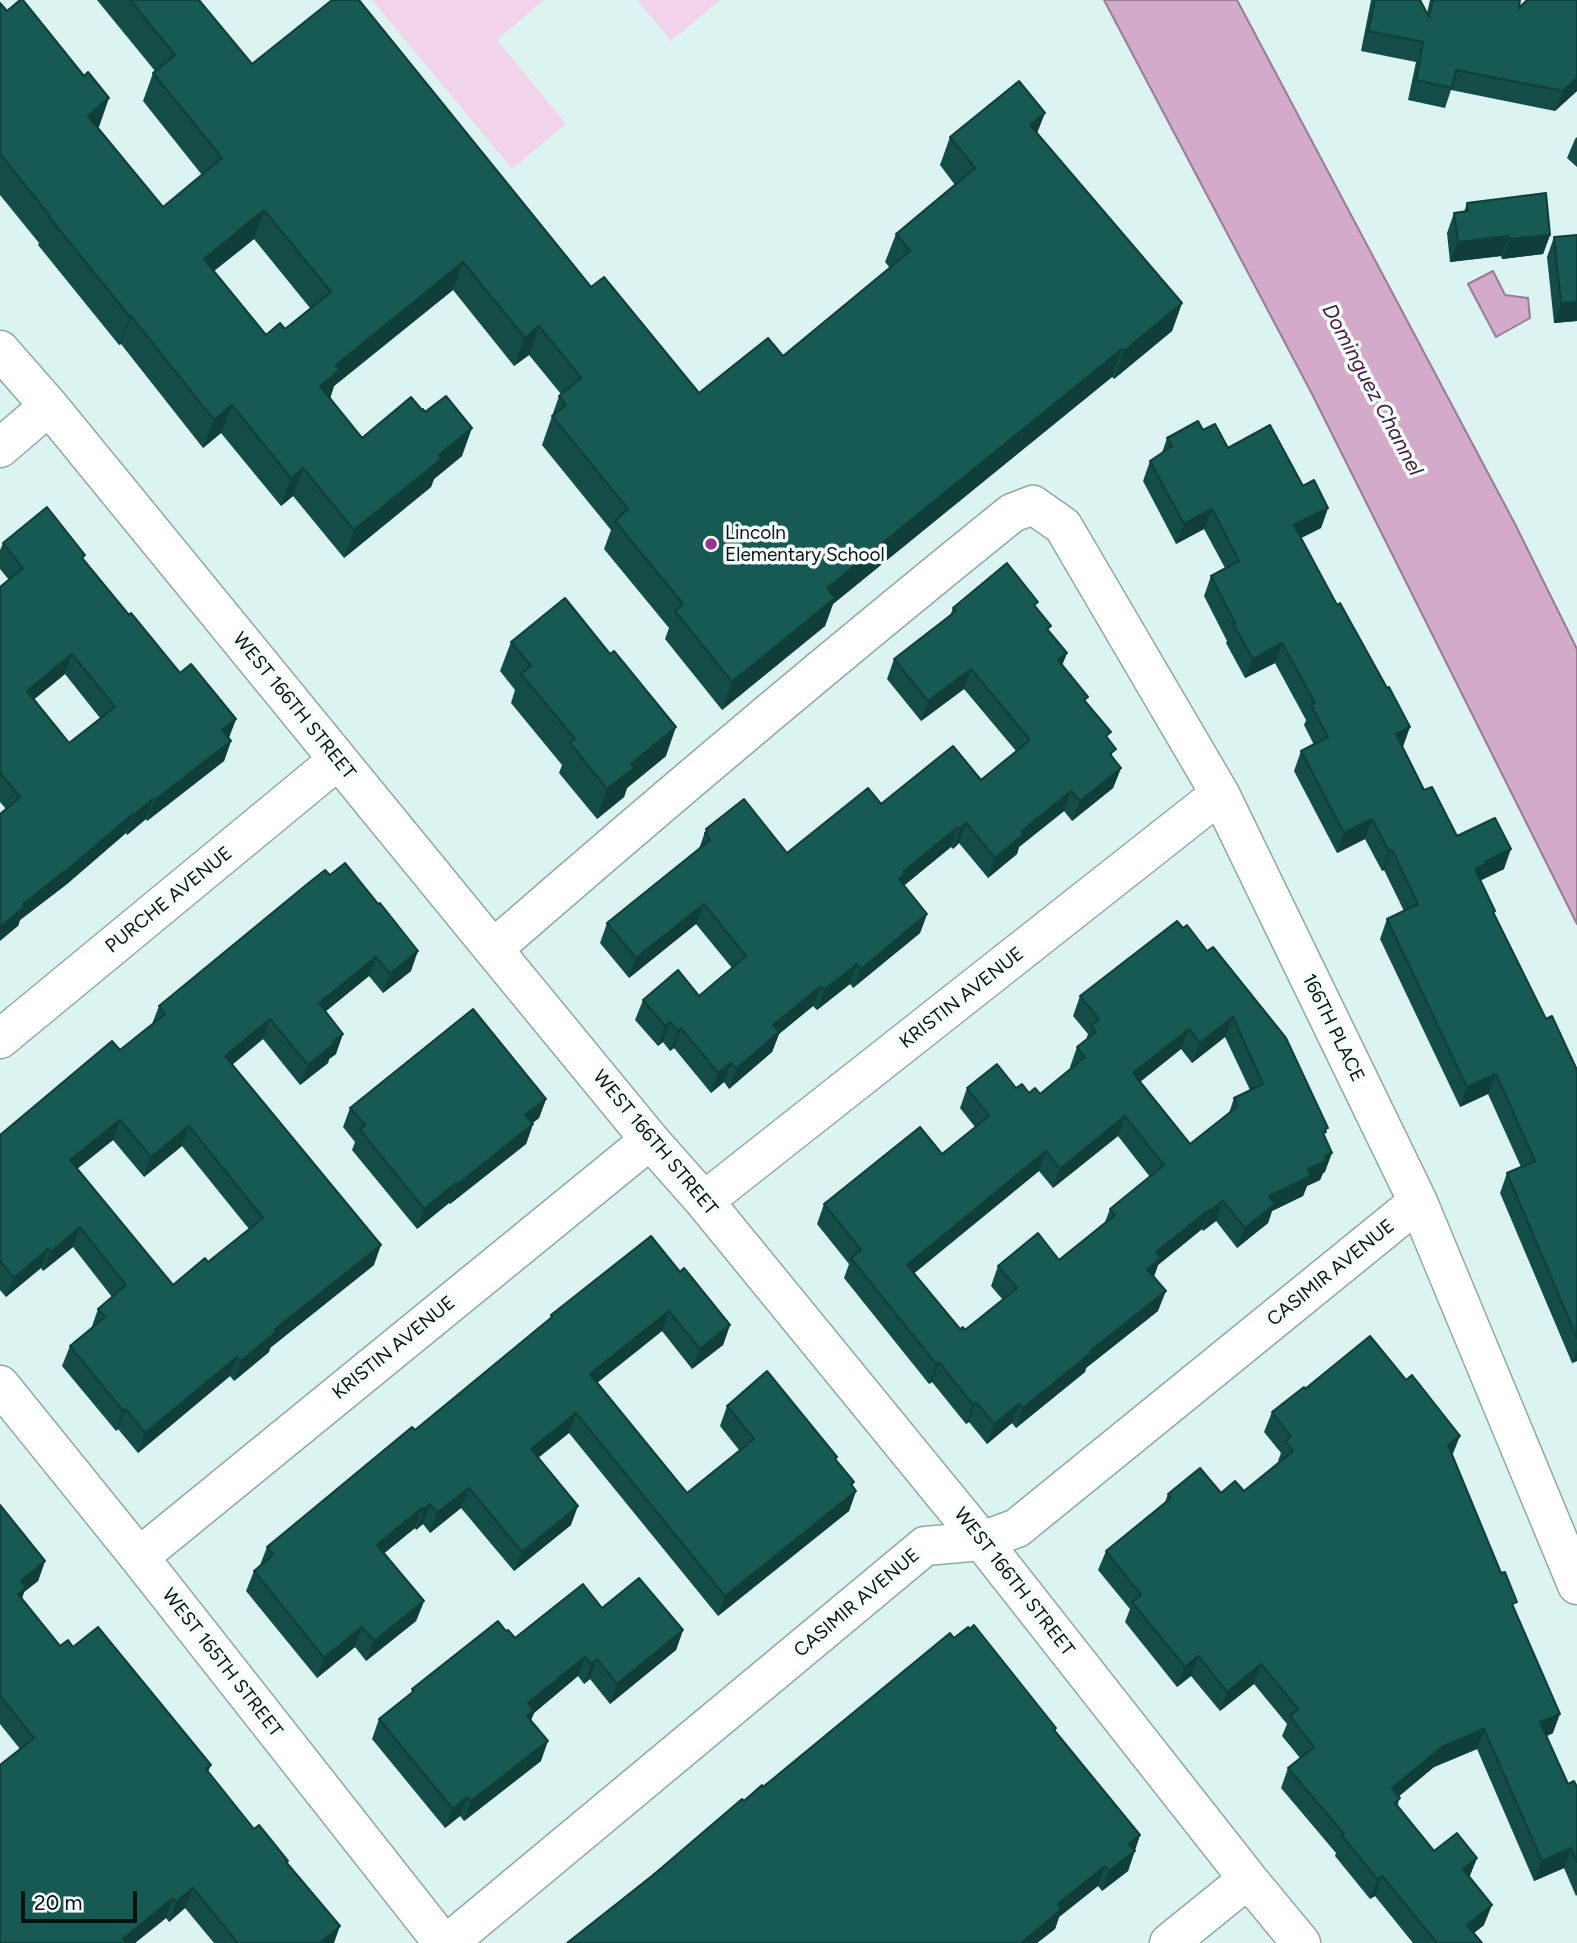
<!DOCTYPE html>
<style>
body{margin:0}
#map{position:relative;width:1577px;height:1943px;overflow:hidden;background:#dbf4f1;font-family:Figtree,sans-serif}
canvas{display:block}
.scale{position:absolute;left:21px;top:1891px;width:116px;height:32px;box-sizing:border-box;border:4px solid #091211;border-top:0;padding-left:9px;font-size:21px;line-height:24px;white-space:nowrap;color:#091211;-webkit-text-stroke:5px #f4fefc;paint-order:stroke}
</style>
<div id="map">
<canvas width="1577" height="1943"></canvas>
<div class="scale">20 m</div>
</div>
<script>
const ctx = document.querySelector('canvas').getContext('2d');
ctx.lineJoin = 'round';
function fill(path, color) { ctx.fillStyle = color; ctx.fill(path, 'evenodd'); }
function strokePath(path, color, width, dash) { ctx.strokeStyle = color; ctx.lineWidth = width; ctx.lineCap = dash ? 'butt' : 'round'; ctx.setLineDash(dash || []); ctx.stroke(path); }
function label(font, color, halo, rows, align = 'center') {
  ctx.font = font + ' Figtree,sans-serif'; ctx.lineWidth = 7; ctx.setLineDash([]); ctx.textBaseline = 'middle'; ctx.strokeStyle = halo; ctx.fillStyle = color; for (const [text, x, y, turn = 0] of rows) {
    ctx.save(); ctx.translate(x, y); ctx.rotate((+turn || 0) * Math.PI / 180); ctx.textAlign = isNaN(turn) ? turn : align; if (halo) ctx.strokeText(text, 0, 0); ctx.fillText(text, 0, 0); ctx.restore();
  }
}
const green = new Path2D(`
 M 372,0 L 544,0 L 497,40 L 566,124 L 512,169 Z
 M 637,0 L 720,0 L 671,41 Z`);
const water = new Path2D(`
 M 1104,0 L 1237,0 L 1515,524 L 1577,649 L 1577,924 L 1311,392 Z
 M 1493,271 L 1505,295 L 1528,298 L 1530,318 L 1496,337 L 1468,284 Z`);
const minor = new Path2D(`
 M 0,350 L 49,406 L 493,949 L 650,1140 L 704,1201 L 982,1541 L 1248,1879 L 1301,1943
 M 0,448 L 49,406
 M 493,949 C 663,801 836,655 1012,513 L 1033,505 L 1063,526 L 1220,794 L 1418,1202 L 1577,1585
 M 0,1039 L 338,760
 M 704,1201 L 1220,794
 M 0,1385 L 139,1557 L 443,1943
 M 139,1557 L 650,1140
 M 448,1943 L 925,1546 L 982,1541 L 1017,1528 L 1418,1202
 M 1169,1943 L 1248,1879`);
const wall = new Path2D(`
 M 97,0 L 199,0 L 252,64 L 591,287 L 699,393 L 783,356 L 890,268 L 885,262 L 896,234 L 955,185 L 940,165 L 950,137 L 1037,133 L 1182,303 L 1172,331 L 1114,379 L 1112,377 L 833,604 L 825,626 L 722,710 L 665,639 L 669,628 L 604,549 L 611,530 L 542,445 L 559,396 L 561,394 L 529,355 L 514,366 L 453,290 L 334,386 L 330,398 L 362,438 L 462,456 L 434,479 L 431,487 L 344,558 L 293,496 L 281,506 L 221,433 L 203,448 L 121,344 L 119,345 L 38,245 L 39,243 L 0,195 L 0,3 L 99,127 L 98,128 L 163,207 L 202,175 L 143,101 L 153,73 L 155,71 ZM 254,239 L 310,308 L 285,329 L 266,335 L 214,271 Z
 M 1371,0 L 1420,0 L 1427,13 L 1430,0 L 1520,0 L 1519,8 L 1577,91 L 1555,111 L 1451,90 L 1445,108 L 1408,100 L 1416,62 L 1361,51 Z
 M 1577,137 L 1577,167 L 1567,158 L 1575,139 Z
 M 1467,203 L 1550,235 L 1543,254 L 1502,259 L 1501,256 L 1450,262 L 1447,233 L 1454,213 L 1464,212 Z
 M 1554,237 L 1577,321 L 1554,323 L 1547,257 Z
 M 1203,430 L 1228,448 L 1303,486 L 1328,508 L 1321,528 L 1301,538 L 1403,747 L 1424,790 L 1457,836 L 1504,869 L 1480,881 L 1495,911 L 1494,913 L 1546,1019 L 1577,1070 L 1577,1361 L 1572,1363 L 1500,1193 L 1507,1173 L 1521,1167 L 1488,1094 L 1460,1107 L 1380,939 L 1387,919 L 1404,911 L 1384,870 L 1382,871 L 1365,839 L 1337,853 L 1294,771 L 1301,751 L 1314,745 L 1304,725 L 1306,720 L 1275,663 L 1245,678 L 1226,643 L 1227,641 L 1204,596 L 1211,576 L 1225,568 L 1204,529 L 1176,544 L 1143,481 L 1150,461 L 1162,453 L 1167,438 Z
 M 3,543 L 84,559 L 129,615 L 180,673 L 236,719 L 229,738 L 231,741 L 224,761 L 147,821 L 146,819 L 127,835 L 126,833 L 67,884 L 20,920 L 18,926 L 6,809 L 0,802 L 0,587 L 9,580 L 0,569 L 0,550 ZM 65,674 L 100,718 L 69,743 L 34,699 Z
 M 953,608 L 1036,608 L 1049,631 L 1067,653 L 1062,665 L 1086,702 L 1108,739 L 1113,758 L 1121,768 L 1113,788 L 1072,821 L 1064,811 L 1019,847 L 1017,854 L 988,878 L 959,843 L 953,849 L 951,847 L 904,885 L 927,914 L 920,933 L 853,988 L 850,984 L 817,1010 L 813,1006 L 779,1034 L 772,1052 L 729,1089 L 724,1082 L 711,1093 L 674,1048 L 670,1051 L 663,1042 L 658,1046 L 635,1020 L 643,1000 L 699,996 L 732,968 L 696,924 L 629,978 L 600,943 L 607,923 L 699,849 L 706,829 L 787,853 L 881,804 L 981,780 L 1016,751 L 964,689 L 921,721 L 887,679 L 894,659 L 950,616 Z
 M 511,642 L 666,756 L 627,788 L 624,797 L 597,819 L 559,773 L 562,765 L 511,703 L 515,690 L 500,671 Z
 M 311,881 L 411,971 L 383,993 L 369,976 L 325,1012 L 336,1054 L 329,1059 L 328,1063 L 300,1085 L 263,1039 L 232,1065 L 374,1265 L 270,1348 L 269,1352 L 234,1381 L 230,1376 L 138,1453 L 118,1429 L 116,1431 L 62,1366 L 70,1346 L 91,1329 L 98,1309 L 112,1297 L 73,1247 L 43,1271 L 41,1268 L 6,1297 L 0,1290 L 0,1135 L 120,1050 L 152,1024 L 159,1006 ZM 113,1140 L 144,1177 L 182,1146 L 249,1229 L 208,1262 L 173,1285 L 77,1169 Z
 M 1177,921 L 1325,1137 L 1325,1172 L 1323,1173 L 1320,1180 L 1307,1186 L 1303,1196 L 1272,1211 L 1268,1223 L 1237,1248 L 1216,1221 L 1203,1231 L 1202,1229 L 1158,1265 L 1154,1277 L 1158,1311 L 1086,1368 L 1085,1372 L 1016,1428 L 1012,1423 L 987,1444 L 969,1422 L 966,1424 L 932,1382 L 929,1384 L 844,1278 L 849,1264 L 817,1224 L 824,1204 L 942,1154 L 975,1127 L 960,1108 L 967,1088 L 1016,1088 L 1029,1093 L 1040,1094 L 1071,1069 L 1070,1067 L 1077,1047 L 1086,1040 L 1088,1034 L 1073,1016 L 1080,996 ZM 1225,1037 L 1250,1090 L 1234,1098 L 1229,1113 L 1190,1144 L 1140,1082 L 1181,1049 L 1192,1063 ZM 1118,1136 L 1150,1177 L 1110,1209 L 1105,1222 L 1059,1260 L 998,1266 L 991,1286 L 1003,1300 L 965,1330 L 960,1329 L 914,1273 L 1039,1171 L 1053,1188 Z
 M 546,1099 L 539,1118 L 532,1123 L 533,1124 L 526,1144 L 450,1204 L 449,1203 L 417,1229 L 352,1150 L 355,1142 L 343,1127 L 350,1108 Z
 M 680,1272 L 730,1325 L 723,1345 L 692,1369 L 662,1331 L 597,1383 L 687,1493 L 739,1450 L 720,1426 L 727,1406 L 836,1460 L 856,1491 L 849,1511 L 718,1616 L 569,1433 L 538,1458 L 571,1525 L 514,1571 L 461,1508 L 430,1533 L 423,1524 L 416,1530 L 415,1528 L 384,1553 L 424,1601 L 416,1621 L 366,1661 L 355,1647 L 317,1678 L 246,1591 L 254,1571 L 260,1565 L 267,1547 L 415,1430 L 550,1319 L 551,1315 Z
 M 1305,1389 L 1452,1455 L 1515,1609 L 1553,1733 L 1547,1736 L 1568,1784 L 1577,1787 L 1577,1895 L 1576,1896 L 1564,1868 L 1534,1881 L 1477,1749 L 1434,1767 L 1399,1796 L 1398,1806 L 1434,1851 L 1477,1858 L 1469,1877 L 1484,1925 L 1474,1933 L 1482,1943 L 1413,1943 L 1375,1896 L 1370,1899 L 1335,1856 L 1336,1853 L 1281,1788 L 1288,1768 L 1300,1758 L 1282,1736 L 1287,1724 L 1254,1684 L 1220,1711 L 1191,1676 L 1177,1687 L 1125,1622 L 1130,1609 L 1098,1570 L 1106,1551 L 1165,1502 L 1168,1494 L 1221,1493 L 1244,1491 L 1279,1462 L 1278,1461 L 1281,1453 L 1264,1432 L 1272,1412 Z
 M 0,1505 L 45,1561 L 38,1581 L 24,1592 L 22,1599 L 60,1646 L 73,1647 L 211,1765 L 208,1772 L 254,1829 L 287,1863 L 334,1943 L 214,1943 L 185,1908 L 169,1922 L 166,1918 L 135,1943 L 0,1943 L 20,1749 L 0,1724 Z
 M 602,1608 L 683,1630 L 676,1650 L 610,1704 L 590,1679 L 584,1684 L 578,1676 L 534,1713 L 531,1720 L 541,1761 L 464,1821 L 460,1816 L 445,1828 L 372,1739 L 379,1719 L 411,1694 L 412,1689 L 506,1631 L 515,1638 Z
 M 1055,1730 L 1140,1835 L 1128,1871 L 1102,1891 L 1098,1886 L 1059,1917 L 1055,1929 L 1037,1943 L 567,1943 L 744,1801 L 763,1787 Z`);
const shadedWall = new Path2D(`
 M 1577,78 L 1577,91 L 1555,111 L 1563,91 Z
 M 109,98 L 99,127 L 77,144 L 88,116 Z
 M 1045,113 L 1034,141 L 1030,125 Z
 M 264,210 L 254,239 L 194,287 L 204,259 Z
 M 1550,235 L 1543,254 L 1502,259 L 1509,239 Z
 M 1509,236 L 1501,256 L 1450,262 L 1458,242 Z
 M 463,262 L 453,290 L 334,386 L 330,399 L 320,386 L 336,365 Z
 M 1577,302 L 1577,321 L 1554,323 L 1561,303 Z
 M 1182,303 L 1172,331 L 1114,379 L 1124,351 Z
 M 131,316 L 121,344 L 119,345 L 130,317 Z
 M 539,326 L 529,355 L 514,366 L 525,338 Z
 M 1122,349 L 1112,377 L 833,604 L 825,626 L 722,710 L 732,682 L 827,588 Z
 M 232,405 L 221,433 L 203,448 L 214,420 Z
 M 472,428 L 462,456 L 434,479 L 431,487 L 344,558 L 354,530 L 439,455 Z
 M 303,468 L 293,496 L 281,506 L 291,478 Z
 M 1328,508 L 1321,528 L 1287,545 L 1294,525 Z
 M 1212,509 L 1204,529 L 1176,544 L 1184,524 Z
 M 1282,643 L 1275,663 L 1245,678 L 1253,659 Z
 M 1067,653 L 1059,673 L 1058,660 Z
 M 72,654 L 65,674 L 20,711 L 27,691 Z
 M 971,669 L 964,689 L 921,721 L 928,701 Z
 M 236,719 L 228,739 L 222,730 Z
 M 676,727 L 666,756 L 627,788 L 624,797 L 597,819 L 607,789 L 631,764 Z
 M 1410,727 L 1403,747 L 1396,734 Z
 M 231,741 L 224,761 L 147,821 L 154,801 Z
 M 1121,768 L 1113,788 L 1072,821 L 1080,801 Z
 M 1071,791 L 1064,811 L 1019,847 L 1017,854 L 988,878 L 995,858 L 1022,831 Z
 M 153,799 L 146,819 L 127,835 L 134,815 Z
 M 133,814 L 126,833 L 67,884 L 20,920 L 18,926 L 0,941 L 0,927 L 23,904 Z
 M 1372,819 L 1365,839 L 1337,853 L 1344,833 Z
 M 966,823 L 959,843 L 953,849 L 960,829 Z
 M 958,827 L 951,847 L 900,889 L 899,879 L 903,872 Z
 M 1511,849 L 1504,869 L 1480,880 L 1475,869 L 1485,862 Z
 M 1392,850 L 1384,870 L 1382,871 L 1389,851 Z
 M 704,904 L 696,924 L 629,978 L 636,958 Z
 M 927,914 L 920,933 L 853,988 L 861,969 Z
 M 418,951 L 411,971 L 383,993 L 390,974 Z
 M 376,957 L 369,976 L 311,1023 L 319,1003 Z
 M 857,964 L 850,984 L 817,1010 L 824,990 Z
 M 821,986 L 813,1006 L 779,1034 L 772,1052 L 729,1089 L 736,1069 L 773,1025 Z
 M 1233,1017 L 1225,1037 L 1192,1063 L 1200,1043 Z
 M 270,1019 L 263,1039 L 218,1076 L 225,1056 Z
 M 670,1022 L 663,1042 L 658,1046 L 665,1026 Z
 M 681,1028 L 674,1048 L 670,1051 L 678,1031 Z
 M 1189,1029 L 1181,1049 L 1126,1093 L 1133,1073 Z
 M 343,1034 L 336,1054 L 329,1059 L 328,1063 L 300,1085 L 308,1065 Z
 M 731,1063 L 724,1082 L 711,1093 L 718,1073 Z
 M 1496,1074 L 1488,1094 L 1460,1107 L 1467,1087 Z
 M 546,1099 L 539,1118 L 518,1135 L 525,1115 Z
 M 1125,1116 L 1118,1136 L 1053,1188 L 1060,1169 Z
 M 120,1120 L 113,1140 L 63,1180 L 70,1160 Z
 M 533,1124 L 526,1144 L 450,1204 L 457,1185 Z
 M 189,1126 L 182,1146 L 144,1177 L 151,1157 Z
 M 1046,1151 L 1039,1171 L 900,1285 L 907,1265 Z
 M 1332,1153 L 1325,1172 L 1323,1173 L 1320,1180 L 1307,1186 L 1303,1196 L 1272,1211 L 1268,1223 L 1237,1248 L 1245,1228 L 1269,1196 L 1308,1169 L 1325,1156 Z
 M 456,1183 L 449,1203 L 417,1229 L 424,1209 Z
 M 1223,1201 L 1216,1221 L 1203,1231 L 1210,1211 Z
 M 1209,1210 L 1202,1229 L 1158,1265 L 1153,1278 L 1147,1269 L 1156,1252 Z
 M 80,1227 L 73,1247 L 43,1271 L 51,1252 Z
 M 381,1245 L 374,1265 L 270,1348 L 269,1352 L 234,1381 L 241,1361 L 274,1330 Z
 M 48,1249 L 41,1268 L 6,1297 L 14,1278 Z
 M 1166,1291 L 1158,1311 L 1086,1368 L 1085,1372 L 1016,1428 L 1023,1408 L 1090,1351 Z
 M 669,1311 L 662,1331 L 583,1394 L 590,1374 Z
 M 730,1325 L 723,1345 L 692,1369 L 700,1349 Z
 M 1577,1350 L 1577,1361 L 1572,1363 Z
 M 237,1357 L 230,1376 L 138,1453 L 145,1433 Z
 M 939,1362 L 932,1382 L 929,1384 L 936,1364 Z
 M 976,1402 L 969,1422 L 966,1424 L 973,1405 Z
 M 1019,1404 L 1012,1423 L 987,1444 L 994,1424 Z
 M 126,1409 L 118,1429 L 116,1431 L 123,1411 Z
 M 576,1413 L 569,1433 L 524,1469 L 531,1449 Z
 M 1460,1436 L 1452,1456 L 1448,1445 Z
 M 854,1482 L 848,1498 L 856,1491 L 849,1511 L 718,1616 L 725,1596 Z
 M 469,1488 L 461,1508 L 430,1533 L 437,1513 Z
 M 430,1504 L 423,1524 L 416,1530 L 424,1510 Z
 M 578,1506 L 571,1525 L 514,1571 L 522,1552 Z
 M 422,1508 L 415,1528 L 370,1565 L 377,1545 Z
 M 45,1561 L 38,1581 L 24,1592 L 19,1608 L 11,1614 L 21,1581 Z
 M 424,1601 L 416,1621 L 366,1661 L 374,1641 Z
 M 362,1627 L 355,1647 L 317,1678 L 324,1658 Z
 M 683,1630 L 676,1650 L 610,1704 L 617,1684 Z
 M 1198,1656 L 1191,1676 L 1177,1687 L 1185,1667 Z
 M 585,1657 L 578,1676 L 534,1713 L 527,1730 L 528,1703 Z
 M 597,1659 L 590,1679 L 584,1684 L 591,1664 Z
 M 1261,1664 L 1254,1684 L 1220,1711 L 1227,1692 Z
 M 1560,1714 L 1553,1733 L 1533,1742 L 1540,1722 Z
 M 1484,1729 L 1477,1749 L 1434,1767 L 1385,1808 L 1392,1788 L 1442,1747 Z
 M 548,1741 L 541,1761 L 464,1821 L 471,1801 Z
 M 467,1797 L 460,1816 L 445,1828 L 453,1809 Z
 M 1140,1835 L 1128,1871 L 1102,1891 L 1109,1871 L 1129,1844 Z
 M 1571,1848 L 1564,1868 L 1534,1881 L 1542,1861 Z
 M 1477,1858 L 1469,1878 L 1463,1869 Z
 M 1105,1866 L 1098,1886 L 1059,1917 L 1055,1929 L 1037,1943 L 1021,1943 L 1058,1904 Z
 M 1382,1876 L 1375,1896 L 1370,1899 L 1378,1880 Z
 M 193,1888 L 185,1908 L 169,1922 L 176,1902 Z
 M 173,1898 L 166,1918 L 135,1943 L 121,1943 L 123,1939 Z
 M 1492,1905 L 1484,1925 L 1461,1943 L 1467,1925 Z
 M 340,1926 L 334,1943 L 320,1943 Z`);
const building = new Path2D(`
 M 20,0 L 23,0 L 84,76 L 88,72 L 109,98 L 88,116 L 163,207 L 222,158 L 153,73 L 175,55 L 130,0 L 199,0 L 252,64 L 332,0 L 359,0 L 591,287 L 604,277 L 699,393 L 768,338 L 783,356 L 910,251 L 896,234 L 975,168 L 950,137 L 1019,81 L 1045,113 L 1030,125 L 1182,303 L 1124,351 L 1122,349 L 827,588 L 835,598 L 732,682 L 675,611 L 683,604 L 615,521 L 628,509 L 552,416 L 566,405 L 559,396 L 581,378 L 539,326 L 525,338 L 463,262 L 336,365 L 340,370 L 320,386 L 362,438 L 411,397 L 422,410 L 423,409 L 425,412 L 446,396 L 472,428 L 439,455 L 441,459 L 354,530 L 303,468 L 291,478 L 232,405 L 214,420 L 131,316 L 130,317 L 49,217 L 50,216 L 0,154 L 0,3 L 7,11 ZM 264,210 L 331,292 L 285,329 L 280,323 L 266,335 L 204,259 Z
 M 1375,0 L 1420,0 L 1429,17 L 1433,0 L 1520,0 L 1519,8 L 1527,0 L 1577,0 L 1577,78 L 1563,91 L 1456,70 L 1452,88 L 1416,80 L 1423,42 L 1368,31 Z
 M 1546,193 L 1550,235 L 1509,239 L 1509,236 L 1458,242 L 1454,213 L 1468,211 L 1467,203 Z
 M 1577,235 L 1577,302 L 1561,303 L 1554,237 Z
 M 1198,421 L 1203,430 L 1215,424 L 1228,448 L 1270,425 L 1303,486 L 1314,480 L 1328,508 L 1294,525 L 1337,605 L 1340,603 L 1387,688 L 1389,687 L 1410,727 L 1396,734 L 1424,790 L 1432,787 L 1457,836 L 1495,818 L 1511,849 L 1485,862 L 1486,864 L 1475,869 L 1495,911 L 1493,912 L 1546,1019 L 1552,1016 L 1577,1070 L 1577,1338 L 1507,1173 L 1535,1161 L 1496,1074 L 1467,1087 L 1387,919 L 1418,904 L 1392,850 L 1389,851 L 1372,819 L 1344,833 L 1301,751 L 1328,737 L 1311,705 L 1315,703 L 1282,643 L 1253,659 L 1233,624 L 1235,623 L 1211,576 L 1239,561 L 1212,509 L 1184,524 L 1150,461 L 1172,446 L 1167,438 Z
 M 47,507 L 85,555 L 82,558 L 129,615 L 131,613 L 180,673 L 191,664 L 236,719 L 222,730 L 231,741 L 154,801 L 153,799 L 134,815 L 133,814 L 74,864 L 23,904 L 25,906 L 0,927 L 0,814 L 20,797 L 0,773 L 0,587 L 23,568 L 3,543 ZM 72,654 L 115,707 L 69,743 L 27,691 Z
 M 1007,563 L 1038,602 L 1034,605 L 1051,626 L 1047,629 L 1067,653 L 1058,660 L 1088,697 L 1084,700 L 1111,732 L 1106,736 L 1116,749 L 1110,754 L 1121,768 L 1080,801 L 1071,791 L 1022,831 L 1024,834 L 995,858 L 966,823 L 960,829 L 958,827 L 903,872 L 905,874 L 899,879 L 927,914 L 861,969 L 857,964 L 824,990 L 821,986 L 773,1025 L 779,1032 L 736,1069 L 731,1063 L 718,1073 L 681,1028 L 678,1031 L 670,1022 L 665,1026 L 643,1000 L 678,970 L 699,996 L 746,956 L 704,904 L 636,958 L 607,923 L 710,840 L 705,833 L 708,831 L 706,829 L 744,799 L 787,853 L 868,788 L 881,804 L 953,746 L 981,780 L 1030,740 L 971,669 L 928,701 L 894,659 L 956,611 L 953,608 Z
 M 565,598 L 610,654 L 614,651 L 676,727 L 631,764 L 634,768 L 607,789 L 570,743 L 575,739 L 521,674 L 531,666 L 511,642 Z
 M 345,863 L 378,904 L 380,903 L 418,951 L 390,974 L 376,957 L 319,1003 L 343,1034 L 333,1042 L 335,1043 L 308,1065 L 270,1019 L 225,1056 L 381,1245 L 274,1330 L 276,1332 L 241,1361 L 237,1357 L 145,1433 L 126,1409 L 123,1411 L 70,1346 L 105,1317 L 98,1309 L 126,1285 L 80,1227 L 51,1252 L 48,1249 L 14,1278 L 0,1261 L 0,1135 L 112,1041 L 120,1050 L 165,1014 L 159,1006 L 311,881 L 325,870 L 330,875 ZM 120,1120 L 151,1157 L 189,1126 L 263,1218 L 208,1262 L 205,1258 L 173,1285 L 70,1160 Z
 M 1177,921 L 1183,928 L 1187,925 L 1207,951 L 1213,947 L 1286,1038 L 1328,1128 L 1325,1129 L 1326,1132 L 1323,1133 L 1332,1153 L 1325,1156 L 1328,1160 L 1308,1169 L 1311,1176 L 1269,1196 L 1275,1204 L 1245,1228 L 1223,1201 L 1210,1211 L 1209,1210 L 1156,1252 L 1161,1258 L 1147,1269 L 1166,1291 L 1090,1351 L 1092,1352 L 1023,1408 L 1019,1404 L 994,1424 L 976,1402 L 973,1405 L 939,1362 L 936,1364 L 851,1258 L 861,1250 L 824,1204 L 920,1127 L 942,1154 L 989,1116 L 967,1088 L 997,1064 L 1016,1088 L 1022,1084 L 1029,1093 L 1035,1088 L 1040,1094 L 1085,1057 L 1077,1047 L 1096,1032 L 1091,1026 L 1099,1019 L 1080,996 ZM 1233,1017 L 1263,1084 L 1234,1098 L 1238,1106 L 1190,1144 L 1133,1073 L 1189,1029 L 1200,1043 ZM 1125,1116 L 1164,1165 L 1110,1209 L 1115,1215 L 1059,1260 L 1038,1233 L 998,1266 L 1017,1288 L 965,1330 L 963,1327 L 960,1329 L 907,1265 L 1046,1151 L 1060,1169 Z
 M 473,1009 L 546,1099 L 525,1115 L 533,1124 L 457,1185 L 456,1183 L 424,1209 L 360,1130 L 365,1125 L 350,1108 Z
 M 651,1236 L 680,1272 L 684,1268 L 730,1325 L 700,1349 L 669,1311 L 590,1374 L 687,1493 L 754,1439 L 727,1406 L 767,1371 L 837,1457 L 835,1459 L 854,1482 L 851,1484 L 856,1491 L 725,1596 L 576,1413 L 531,1449 L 578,1506 L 522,1552 L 469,1488 L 437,1513 L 430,1504 L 424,1510 L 422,1508 L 377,1545 L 424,1601 L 374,1641 L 362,1627 L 324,1658 L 254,1571 L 273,1555 L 267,1547 L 412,1427 L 415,1430 L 552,1317 L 551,1315 Z
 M 1370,1336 L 1406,1380 L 1412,1375 L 1460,1436 L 1448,1445 L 1501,1573 L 1505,1572 L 1517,1602 L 1512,1604 L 1560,1714 L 1540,1722 L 1568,1784 L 1574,1781 L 1577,1787 L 1577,1862 L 1571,1848 L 1542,1861 L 1484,1729 L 1442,1747 L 1392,1788 L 1400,1798 L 1395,1803 L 1434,1851 L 1457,1833 L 1477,1858 L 1463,1869 L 1492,1905 L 1467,1925 L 1482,1943 L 1437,1943 L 1382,1876 L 1378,1880 L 1342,1836 L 1344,1834 L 1288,1768 L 1314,1747 L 1290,1716 L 1298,1709 L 1261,1664 L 1227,1692 L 1198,1656 L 1185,1667 L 1132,1602 L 1141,1595 L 1106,1551 L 1171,1498 L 1168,1494 L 1200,1468 L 1221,1493 L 1235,1481 L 1244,1491 L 1293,1451 L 1285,1441 L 1291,1437 L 1272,1412 L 1304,1387 L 1305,1389 Z
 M 0,1505 L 45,1561 L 21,1581 L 26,1588 L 18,1594 L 60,1646 L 68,1640 L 73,1647 L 98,1627 L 211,1765 L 206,1769 L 254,1829 L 259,1825 L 288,1861 L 286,1862 L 340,1926 L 320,1943 L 236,1943 L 237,1942 L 193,1888 L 176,1902 L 173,1898 L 123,1939 L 127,1943 L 0,1943 L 0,1765 L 34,1738 L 0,1696 Z
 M 639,1578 L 683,1630 L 617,1684 L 597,1659 L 591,1664 L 585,1657 L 528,1703 L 534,1710 L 527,1716 L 548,1741 L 471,1801 L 467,1797 L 453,1809 L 379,1719 L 414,1691 L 412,1689 L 498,1621 L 506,1631 L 508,1630 L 515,1638 L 583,1584 L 602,1608 Z
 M 974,1625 L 1056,1728 L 1054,1730 L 1140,1835 L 1129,1844 L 1135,1851 L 1109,1871 L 1105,1866 L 1058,1904 L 1062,1909 L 1021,1943 L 567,1943 L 652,1876 L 742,1799 L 744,1801 L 762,1785 L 763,1787 L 950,1633 L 954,1638 L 968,1627 L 970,1629 Z`);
const markers = [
 [711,544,7,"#9e308f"]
];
const poiNames = [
 ["Lincoln",725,533],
 ["Elementary School",725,555]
];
const streetNames = [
 ["WEST 166TH STREET",294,706,51],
 ["PURCHE AVENUE",169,900,-39],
 ["KRISTIN AVENUE",962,998,-38],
 ["166TH PLACE",1333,1028,64],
 ["WEST 166TH STREET",655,1143,50],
 ["CASIMIR AVENUE",1331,1273,-39],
 ["KRISTIN AVENUE",394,1348,-39],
 ["WEST 166TH STREET",1014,1582,52],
 ["CASIMIR AVENUE",857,1603,-40],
 ["WEST 165TH STREET",222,1663,52]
];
const waterNames = [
 ["Dominguez Channel",1372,390,62]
];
fill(green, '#f1d4eb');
fill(water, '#d4aacb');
strokePath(water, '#977c93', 2);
strokePath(minor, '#90a8a5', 41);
strokePath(minor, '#fff', 38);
fill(wall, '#144d47');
fill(shadedWall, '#103e3a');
fill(building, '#175953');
strokePath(building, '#103e3a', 2);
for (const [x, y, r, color] of markers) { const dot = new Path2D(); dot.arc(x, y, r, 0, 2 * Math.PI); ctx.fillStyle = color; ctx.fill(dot); strokePath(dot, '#f4fefc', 2.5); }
label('19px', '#091211', '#f4fefc', poiNames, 'left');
label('19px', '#091211', '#f4fefc', streetNames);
label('italic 21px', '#46153f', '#f4fefc', waterNames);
</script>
